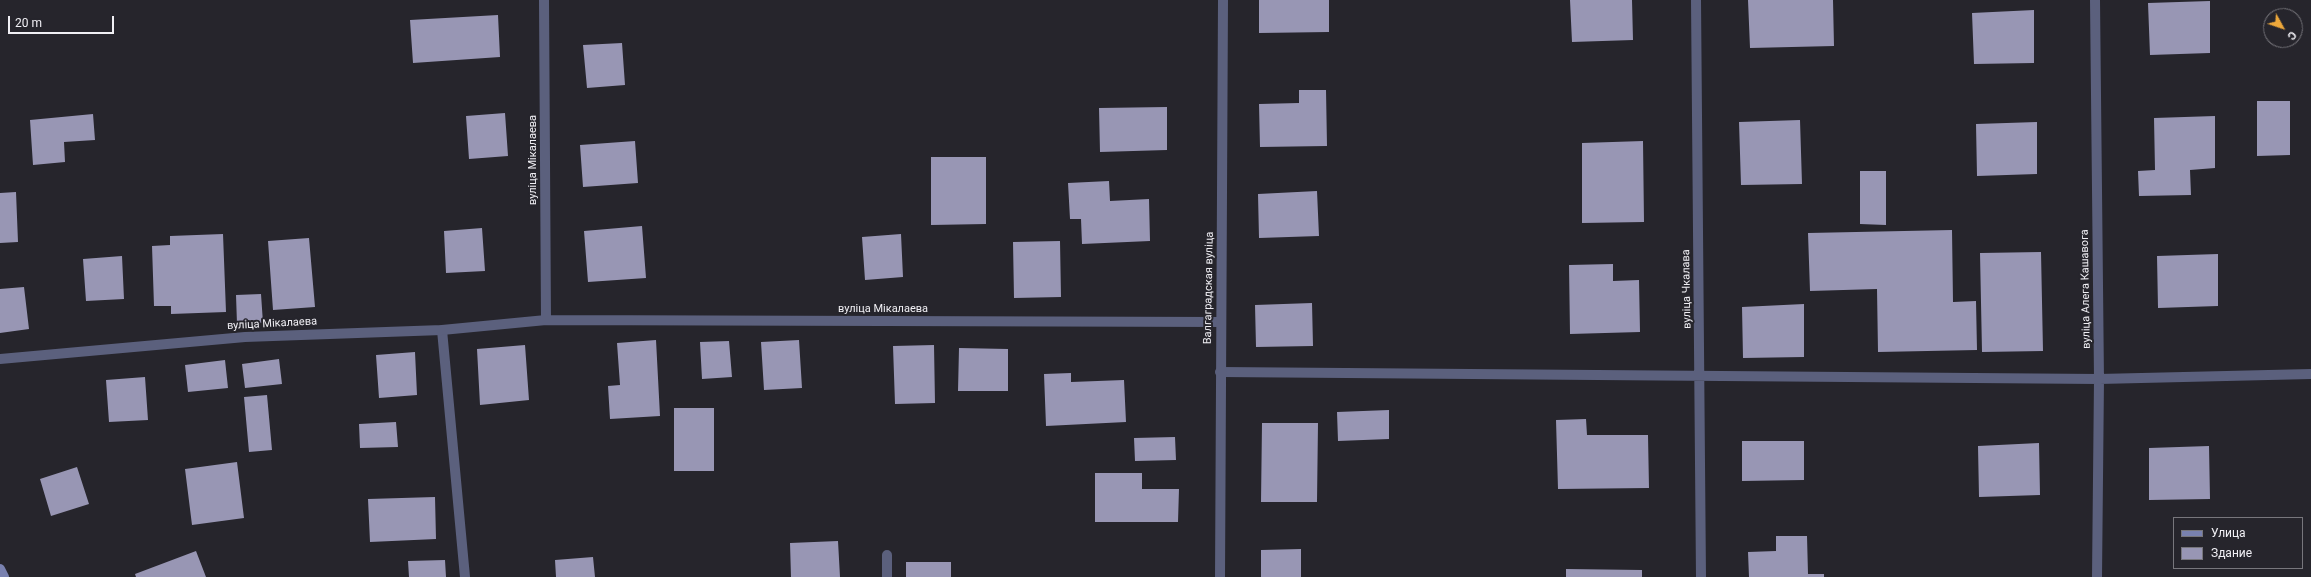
<!DOCTYPE html>
<meta charset="utf-8">
<style>
body{margin:0}
#map{position:relative;width:2311px;height:577px;overflow:hidden;background:#26252c;font-family:Roboto,sans-serif}
canvas{display:block}
.legend{position:absolute;left:2173px;top:517px;width:130px;height:52px;box-sizing:border-box;background:#26252c;border:1px solid #77767c;margin:0;padding:5px 7px;list-style:none;font-size:12px;color:#f0eff4}
.legend li{display:flex;align-items:center;gap:8px;height:20px}
.legend b{width:20px;border:1px solid #77767c}
.north{position:absolute;left:2263px;top:8px;width:40px;height:40px;box-sizing:border-box;background:#26252c;border:1px solid #77767c;border-radius:50%;rotate:130deg;font-size:11px;font-weight:700;line-height:16px;text-align:center;color:#f0eff4}
.north::after{content:'';display:block;margin:auto;width:14px;height:18px;background:#eda83b;clip-path:polygon(50% 0,100% 100%,50% 72%,0 100%)}
.scale{position:absolute;left:8px;top:16px;width:106px;height:18px;box-sizing:border-box;border:2px solid #f0eff4;border-top:0;padding-left:5px;font-size:12px;line-height:14px;white-space:nowrap;color:#f0eff4;-webkit-text-stroke:3px #26252c;paint-order:stroke}
</style>
<div id="map">
<canvas width="2311" height="577"></canvas>
<ul class="legend">
<li><b style="height:5px;background:#7981af"></b>Улица</li>
<li><b style="height:11px;background:#9896b4"></b>Здание</li>
</ul>
<div class="north">С</div>
<div class="scale">20 m</div>
</div>
<script>
const ctx = document.querySelector('canvas').getContext('2d');
ctx.lineJoin = 'round';
function fill(path, color) { ctx.fillStyle = color; ctx.fill(path, 'evenodd'); }
function strokePath(path, color, width, dash) { ctx.strokeStyle = color; ctx.lineWidth = width; ctx.lineCap = dash ? 'butt' : 'round'; ctx.setLineDash(dash || []); ctx.stroke(path); }
function label(font, color, halo, rows, align = 'center') {
  ctx.font = font + ' Roboto,sans-serif'; ctx.lineWidth = 4; ctx.setLineDash([]); ctx.textBaseline = 'middle'; ctx.strokeStyle = halo; ctx.fillStyle = color; for (const [text, x, y, turn = 0] of rows) {
    ctx.save(); ctx.translate(x, y); ctx.rotate((+turn || 0) * Math.PI / 180); ctx.textAlign = isNaN(turn) ? turn : align; if (halo) ctx.strokeText(text, 0, 0); ctx.fillText(text, 0, 0); ctx.restore();
  }
}
const building = new Path2D(`
 M 1259,0 L 1329,0 L 1329,32 L 1259,33 Z
 M 1570,0 L 1632,0 L 1633,40 L 1572,42 Z
 M 1748,0 L 1833,0 L 1834,46 L 1750,48 Z
 M 2210,1 L 2210,53 L 2150,55 L 2148,3 Z
 M 2034,10 L 2034,63 L 1974,64 L 1972,13 Z
 M 498,15 L 500,57 L 413,63 L 410,20 Z
 M 622,43 L 625,85 L 587,88 L 583,45 Z
 M 1299,90 L 1326,90 L 1327,146 L 1260,147 L 1259,104 L 1299,103 Z
 M 2257,101 L 2290,101 L 2290,155 L 2257,156 Z
 M 1167,107 L 1167,150 L 1100,152 L 1099,108 Z
 M 505,113 L 508,156 L 469,159 L 466,116 Z
 M 93,114 L 95,140 L 64,142 L 65,162 L 33,165 L 30,120 Z
 M 2215,116 L 2215,168 L 2190,170 L 2191,195 L 2139,196 L 2138,171 L 2155,170 L 2154,118 Z
 M 1800,120 L 1802,184 L 1741,185 L 1739,122 Z
 M 2037,122 L 2037,174 L 1977,176 L 1976,124 Z
 M 635,141 L 638,183 L 583,187 L 580,145 Z
 M 1643,141 L 1644,222 L 1582,223 L 1582,143 Z
 M 931,157 L 986,157 L 986,224 L 931,225 Z
 M 1860,171 L 1886,171 L 1886,225 L 1860,224 Z
 M 1109,181 L 1110,201 L 1149,199 L 1150,241 L 1082,244 L 1081,219 L 1070,219 L 1068,183 Z
 M 1317,191 L 1319,236 L 1259,238 L 1258,194 Z
 M 16,192 L 18,242 L 0,243 L 0,193 Z
 M 642,226 L 646,278 L 588,282 L 584,231 Z
 M 482,228 L 485,271 L 446,273 L 444,231 Z
 M 1952,230 L 1953,302 L 1976,301 L 1977,350 L 1878,352 L 1877,289 L 1810,291 L 1808,233 Z
 M 223,234 L 226,312 L 171,314 L 171,306 L 154,306 L 152,246 L 170,245 L 170,236 Z
 M 901,234 L 903,277 L 865,280 L 862,237 Z
 M 309,238 L 315,307 L 273,310 L 268,241 Z
 M 1060,241 L 1061,297 L 1014,298 L 1013,242 Z
 M 2041,252 L 2043,351 L 1982,352 L 1980,253 Z
 M 2218,254 L 2218,306 L 2158,308 L 2157,256 Z
 M 122,256 L 124,299 L 86,301 L 83,259 Z
 M 1613,264 L 1613,281 L 1639,280 L 1640,332 L 1570,334 L 1569,265 Z
 M 24,287 L 29,329 L 0,333 L 0,289 Z
 M 261,294 L 263,323 L 237,324 L 236,295 Z
 M 1312,303 L 1313,346 L 1256,347 L 1255,305 Z
 M 1804,304 L 1804,357 L 1743,358 L 1742,307 Z
 M 656,340 L 660,416 L 610,419 L 608,386 L 620,385 L 617,343 Z
 M 799,340 L 802,388 L 764,390 L 761,342 Z
 M 729,341 L 732,377 L 702,379 L 700,342 Z
 M 525,345 L 529,400 L 480,405 L 477,349 Z
 M 934,345 L 935,403 L 895,404 L 893,346 Z
 M 959,348 L 1008,349 L 1008,391 L 958,391 Z
 M 415,352 L 417,395 L 379,398 L 376,355 Z
 M 279,359 L 282,384 L 245,388 L 242,364 Z
 M 225,360 L 228,388 L 188,392 L 185,365 Z
 M 1071,373 L 1071,382 L 1124,380 L 1126,422 L 1046,426 L 1044,374 Z
 M 145,377 L 148,420 L 109,422 L 106,380 Z
 M 267,395 L 272,450 L 249,452 L 244,397 Z
 M 674,408 L 714,408 L 714,471 L 674,471 Z
 M 1389,410 L 1389,439 L 1338,441 L 1337,412 Z
 M 1586,419 L 1587,435 L 1648,435 L 1649,488 L 1558,489 L 1556,420 Z
 M 396,422 L 398,447 L 360,448 L 359,424 Z
 M 1262,423 L 1318,423 L 1317,502 L 1261,502 Z
 M 1175,437 L 1176,460 L 1135,461 L 1134,438 Z
 M 1742,441 L 1804,441 L 1804,480 L 1742,481 Z
 M 2039,443 L 2040,495 L 1979,497 L 1978,446 Z
 M 2209,446 L 2210,499 L 2149,500 L 2149,448 Z
 M 237,462 L 244,518 L 192,525 L 185,469 Z
 M 77,467 L 89,504 L 51,516 L 40,479 Z
 M 1095,473 L 1142,473 L 1142,489 L 1179,489 L 1178,522 L 1095,522 Z
 M 435,497 L 436,539 L 370,542 L 368,499 Z
 M 1776,536 L 1807,536 L 1808,574 L 1824,574 L 1824,577 L 1749,577 L 1748,552 L 1776,551 Z
 M 838,541 L 840,577 L 791,577 L 790,543 Z
 M 1301,549 L 1301,577 L 1261,577 L 1261,550 Z
 M 196,551 L 206,577 L 136,577 L 135,574 Z
 M 593,557 L 595,577 L 556,577 L 555,560 Z
 M 445,560 L 446,577 L 409,577 L 408,561 Z
 M 906,562 L 951,562 L 951,577 L 906,577 Z
 M 1566,569 L 1642,570 L 1642,577 L 1566,577 Z`);
const service = new Path2D(`
 M 442,330 L 465,577`);
const minor = new Path2D(`
 M 544,0 L 546,320
 M 1696,0 L 1701,577
 M 2095,0 L 2099,379 L 2097,577
 M 0,359 L 245,337 L 442,330 L 546,320 L 1221,322
 M 1220,372 L 2099,379 L 2311,374
 M 887,577 L 887,555`);
const tertiary = new Path2D(`
 M 1220,577 L 1223,0`);
const secondary = new Path2D(`
 M 0,569 L 4,577`);
const streetNames = [
 ["вуліца Мікалаева",533,160,-90],
 ["Валгаградская вуліца",1209,288,-89],
 ["вуліца Чкалава",1687,289,-91],
 ["вуліца Алега Кашавога",2086,289,-91],
 ["вуліца Мікалаева",883,309],
 ["вуліца Мікалаева",272,324,-3]
];
fill(building, '#9896b4');
strokePath(service, '#5b607d', 10);
strokePath(minor, '#5b607d', 10);
strokePath(tertiary, '#5b607d', 10);
strokePath(secondary, '#7981af', 10);
label('11px', '#f0eff4', '#26252c', streetNames);
</script>
